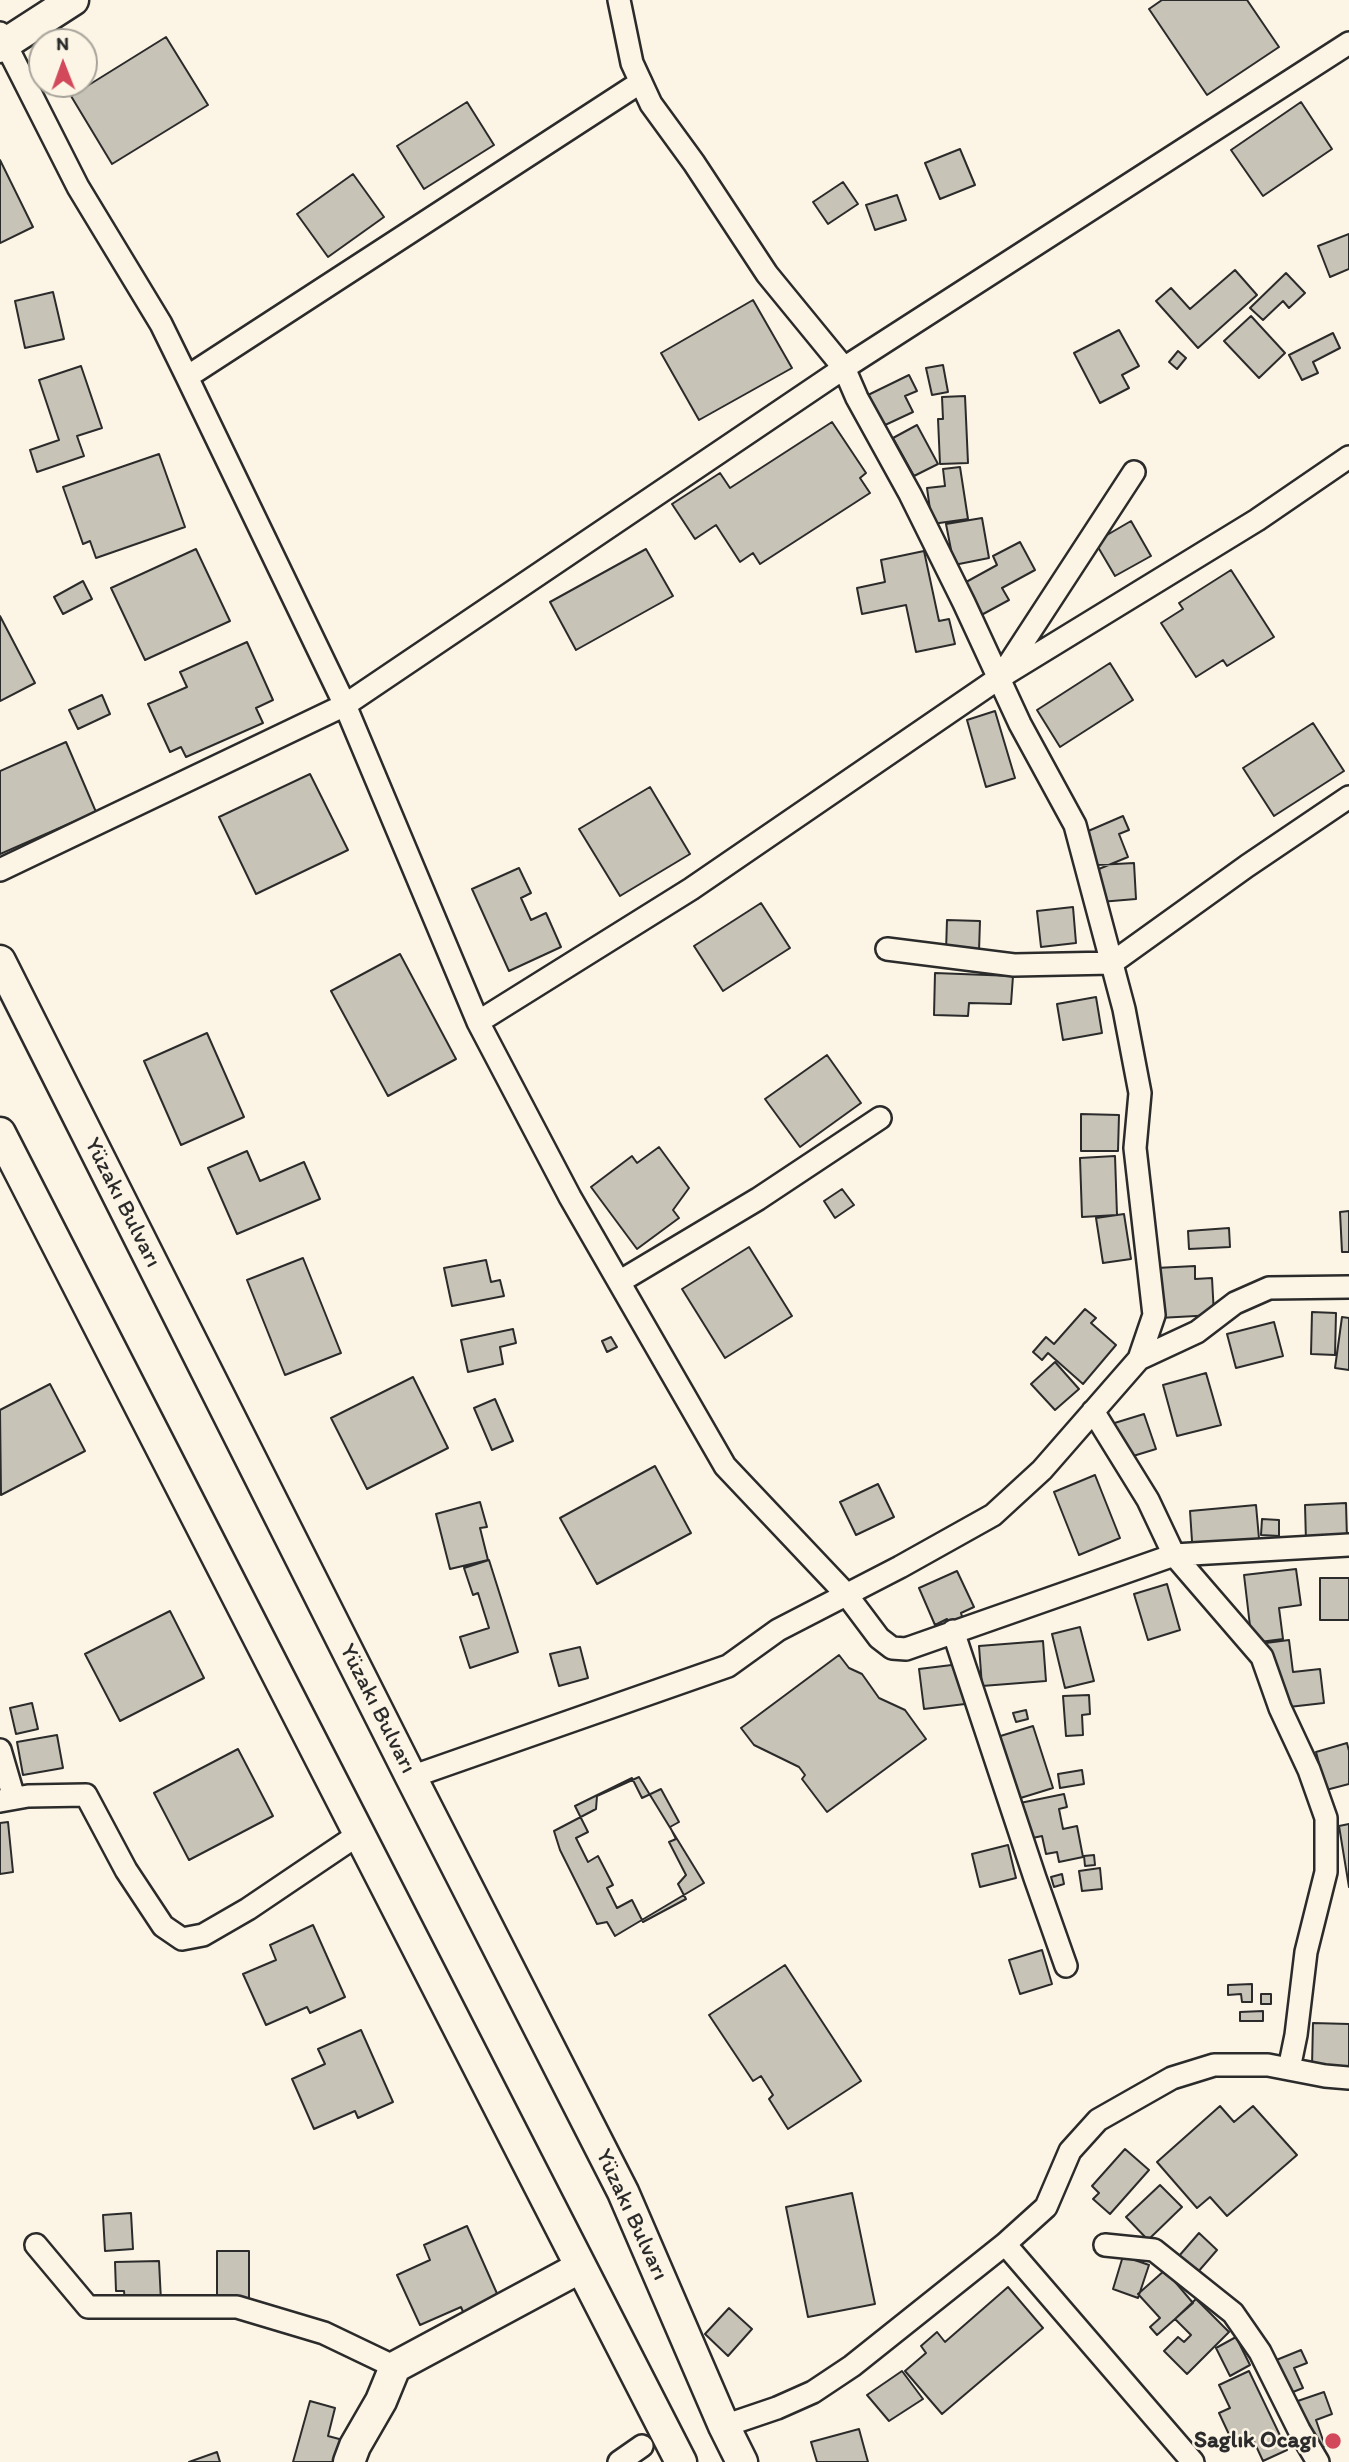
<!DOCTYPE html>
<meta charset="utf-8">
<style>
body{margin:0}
#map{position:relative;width:1349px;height:2462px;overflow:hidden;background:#fcf5e5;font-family:Itim,sans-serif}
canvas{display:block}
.north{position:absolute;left:28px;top:28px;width:70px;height:70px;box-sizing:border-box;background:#fcf5e5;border:2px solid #a8a49b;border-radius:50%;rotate:359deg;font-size:19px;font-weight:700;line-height:28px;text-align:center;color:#2b2b2b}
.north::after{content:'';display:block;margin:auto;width:24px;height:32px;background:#d1495b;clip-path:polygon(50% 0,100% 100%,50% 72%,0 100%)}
</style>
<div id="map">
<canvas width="1349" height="2462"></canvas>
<div class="north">N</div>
</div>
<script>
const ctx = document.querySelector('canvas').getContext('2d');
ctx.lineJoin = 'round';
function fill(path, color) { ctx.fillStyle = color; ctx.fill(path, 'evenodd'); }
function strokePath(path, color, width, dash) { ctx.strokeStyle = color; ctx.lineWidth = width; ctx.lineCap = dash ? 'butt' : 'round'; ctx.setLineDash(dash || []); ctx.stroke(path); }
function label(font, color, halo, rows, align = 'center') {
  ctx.font = font + ' Itim,sans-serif'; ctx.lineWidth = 5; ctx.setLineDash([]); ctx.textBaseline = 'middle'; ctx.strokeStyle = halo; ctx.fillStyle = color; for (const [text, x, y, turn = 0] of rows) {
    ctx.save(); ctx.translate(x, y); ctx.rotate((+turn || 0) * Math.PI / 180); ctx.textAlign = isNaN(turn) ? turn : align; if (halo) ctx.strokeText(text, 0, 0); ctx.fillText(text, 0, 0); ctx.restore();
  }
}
const building = new Path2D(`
 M 1162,0 L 1247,0 L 1279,47 L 1207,95 L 1149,9 Z
 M 166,37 L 208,105 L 112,164 L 71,96 Z
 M 467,102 L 494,145 L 424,189 L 397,146 Z
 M 1301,102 L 1332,149 L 1263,196 L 1231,150 Z
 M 960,149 L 975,185 L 940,199 L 925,163 Z
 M 0,160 L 33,227 L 0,243 Z
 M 353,174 L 384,217 L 328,257 L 297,214 Z
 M 843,182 L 858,204 L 828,224 L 813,202 Z
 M 897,195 L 906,220 L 875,230 L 866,205 Z
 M 1349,234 L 1349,269 L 1330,277 L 1318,246 Z
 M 1235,270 L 1257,295 L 1198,348 L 1156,301 L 1171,288 L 1190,309 Z
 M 1286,273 L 1305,293 L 1289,308 L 1283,301 L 1263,320 L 1250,308 Z
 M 53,292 L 64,339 L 25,348 L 15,301 Z
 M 753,300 L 792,368 L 699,420 L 661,353 Z
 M 1251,316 L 1285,353 L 1259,378 L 1224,341 Z
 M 1119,330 L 1139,366 L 1122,375 L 1129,388 L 1100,403 L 1074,353 Z
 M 1333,333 L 1340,348 L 1313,362 L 1318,373 L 1302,380 L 1289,355 Z
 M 1178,351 L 1186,358 L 1177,369 L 1169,362 Z
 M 943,365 L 948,392 L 932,395 L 926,368 Z
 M 81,366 L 102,428 L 77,436 L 84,456 L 37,472 L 30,450 L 59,440 L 39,380 Z
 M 909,375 L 917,391 L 905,396 L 913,412 L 883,426 L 868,395 Z
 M 965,396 L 968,463 L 940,464 L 938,419 L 943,419 L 942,397 Z
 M 832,422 L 866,473 L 860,478 L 870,493 L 760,564 L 753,553 L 740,562 L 716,525 L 695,539 L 672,504 L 720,473 L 730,488 Z
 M 917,425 L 938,464 L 914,476 L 893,438 Z
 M 159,454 L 185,527 L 96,558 L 90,541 L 83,544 L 63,487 Z
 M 960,467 L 968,519 L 932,524 L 927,488 L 945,486 L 943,469 Z
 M 982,518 L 989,558 L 954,565 L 946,524 Z
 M 1131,521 L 1151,556 L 1115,576 L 1095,542 Z
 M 1020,542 L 1035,570 L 1002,588 L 1009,600 L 974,619 L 957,587 L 997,565 L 993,556 Z
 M 196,549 L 230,621 L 145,660 L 111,588 Z
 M 646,549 L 673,596 L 576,650 L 550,602 Z
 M 924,551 L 939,621 L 949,619 L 955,644 L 916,652 L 906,605 L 862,614 L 857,588 L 885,582 L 881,560 Z
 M 1231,570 L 1274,637 L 1227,666 L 1223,660 L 1196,677 L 1161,623 L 1183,609 L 1179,603 Z
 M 83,581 L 92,599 L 63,614 L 54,597 Z
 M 0,616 L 35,683 L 0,701 Z
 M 247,642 L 273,700 L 256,708 L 263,723 L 186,757 L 181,747 L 170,752 L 148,704 L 187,687 L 180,672 Z
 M 1110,663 L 1133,700 L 1060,747 L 1037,710 Z
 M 102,695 L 110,714 L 78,729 L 69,710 Z
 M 995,711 L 1015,778 L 986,787 L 967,720 Z
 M 1313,723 L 1344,771 L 1274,816 L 1243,768 Z
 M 66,742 L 96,812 L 0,854 L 0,771 Z
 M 310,774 L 348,850 L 256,894 L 219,817 Z
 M 650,787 L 690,854 L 620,896 L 579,829 Z
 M 1123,816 L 1129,830 L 1119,834 L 1128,857 L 1094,871 L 1079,835 Z
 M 1134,863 L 1136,899 L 1100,902 L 1097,865 Z
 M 519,868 L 531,893 L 521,898 L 531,920 L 546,913 L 561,947 L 509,971 L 472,889 Z
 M 761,903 L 790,948 L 723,991 L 694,946 Z
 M 1073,907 L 1076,943 L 1041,947 L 1037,911 Z
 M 947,920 L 980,921 L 979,951 L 946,951 Z
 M 400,954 L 456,1059 L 388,1096 L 331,991 Z
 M 935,973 L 1013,976 L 1011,1004 L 969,1003 L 968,1016 L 934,1015 Z
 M 1096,997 L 1102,1033 L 1063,1040 L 1057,1004 Z
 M 207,1033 L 244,1117 L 181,1145 L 144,1061 Z
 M 827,1055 L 861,1103 L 800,1147 L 765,1099 Z
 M 1081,1114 L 1119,1115 L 1118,1151 L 1081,1151 Z
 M 659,1147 L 689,1188 L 673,1210 L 679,1218 L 637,1249 L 591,1187 L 632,1156 L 637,1163 Z
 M 247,1151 L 260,1181 L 304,1162 L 320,1199 L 237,1234 L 208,1168 Z
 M 1115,1156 L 1117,1215 L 1082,1217 L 1080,1158 Z
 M 842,1189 L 854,1205 L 835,1218 L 824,1201 Z
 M 1349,1211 L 1349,1252 L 1342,1252 L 1340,1212 Z
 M 1124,1214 L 1131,1259 L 1103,1263 L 1096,1218 Z
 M 1229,1228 L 1230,1247 L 1189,1249 L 1188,1231 Z
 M 749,1247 L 792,1316 L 725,1358 L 682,1289 Z
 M 303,1258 L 341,1353 L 285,1375 L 247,1280 Z
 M 486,1260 L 491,1282 L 500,1280 L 504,1296 L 452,1306 L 444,1268 Z
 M 1195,1266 L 1195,1279 L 1212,1278 L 1214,1315 L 1159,1318 L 1156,1268 Z
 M 1085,1309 L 1096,1318 L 1091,1323 L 1116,1345 L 1083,1384 L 1048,1353 L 1042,1360 L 1033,1352 L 1046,1337 L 1054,1344 Z
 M 1312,1312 L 1336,1313 L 1335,1355 L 1311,1354 Z
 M 1342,1317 L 1349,1318 L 1349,1370 L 1335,1368 Z
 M 1274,1322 L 1283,1356 L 1236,1368 L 1227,1334 Z
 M 513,1329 L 516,1343 L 500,1347 L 503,1364 L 468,1372 L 461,1340 Z
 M 611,1337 L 617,1347 L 607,1352 L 602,1341 Z
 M 1055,1362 L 1079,1389 L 1055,1410 L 1031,1384 Z
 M 1206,1373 L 1221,1425 L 1177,1436 L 1163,1385 Z
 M 413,1377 L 448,1448 L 367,1489 L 331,1418 Z
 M 50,1384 L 85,1451 L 1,1495 L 0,1410 Z
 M 495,1399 L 513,1441 L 492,1450 L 474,1408 Z
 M 1144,1414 L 1156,1449 L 1120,1460 L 1108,1425 Z
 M 655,1466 L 691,1533 L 597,1584 L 560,1518 Z
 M 1095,1475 L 1120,1538 L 1079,1555 L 1054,1492 Z
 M 878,1484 L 894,1517 L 856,1535 L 840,1502 Z
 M 480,1502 L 487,1527 L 480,1528 L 488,1560 L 450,1569 L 436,1514 Z
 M 1346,1503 L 1347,1539 L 1306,1542 L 1305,1505 Z
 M 1256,1505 L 1260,1550 L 1193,1556 L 1190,1511 Z
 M 1262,1519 L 1279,1520 L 1279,1536 L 1261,1535 Z
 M 489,1560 L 518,1652 L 470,1668 L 460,1637 L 489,1628 L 478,1593 L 473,1595 L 464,1568 Z
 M 1296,1569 L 1301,1605 L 1279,1608 L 1283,1639 L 1252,1643 L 1244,1575 Z
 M 957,1571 L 974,1607 L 961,1613 L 963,1620 L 950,1626 L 947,1619 L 935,1625 L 919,1588 Z
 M 1320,1578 L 1349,1578 L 1349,1620 L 1320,1620 Z
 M 1167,1584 L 1180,1630 L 1148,1640 L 1134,1594 Z
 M 170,1611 L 204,1678 L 120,1721 L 85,1654 Z
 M 1080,1627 L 1094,1681 L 1065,1688 L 1052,1634 Z
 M 1289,1640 L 1293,1672 L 1320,1669 L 1324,1703 L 1280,1708 L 1258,1644 Z
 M 1043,1641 L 1046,1681 L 982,1686 L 979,1646 Z
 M 580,1647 L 588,1678 L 559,1686 L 550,1654 Z
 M 839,1655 L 849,1668 L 862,1674 L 879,1698 L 905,1710 L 926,1739 L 827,1812 L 802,1779 L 805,1775 L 799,1767 L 754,1745 L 741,1728 Z
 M 960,1664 L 965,1704 L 924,1709 L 919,1669 Z
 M 1089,1695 L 1090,1714 L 1082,1715 L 1083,1735 L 1066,1736 L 1063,1696 Z
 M 32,1703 L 38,1729 L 16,1734 L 10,1708 Z
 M 1026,1710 L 1028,1719 L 1016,1722 L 1013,1713 Z
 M 1033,1726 L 1053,1788 L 1014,1800 L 994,1738 Z
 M 57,1735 L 63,1768 L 23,1775 L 17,1742 Z
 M 1347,1743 L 1349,1751 L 1349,1784 L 1326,1790 L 1316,1752 Z
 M 238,1749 L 273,1816 L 189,1860 L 154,1793 Z
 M 1082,1770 L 1084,1784 L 1060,1788 L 1058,1774 Z
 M 639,1777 L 704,1883 L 615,1936 L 607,1922 L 597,1924 L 560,1850 L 554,1831 L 596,1809 L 597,1796 Z
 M 632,1778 L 642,1798 L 661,1789 L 679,1822 L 670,1827 L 676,1839 L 669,1842 L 686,1875 L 678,1884 L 686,1899 L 643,1922 L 632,1900 L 617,1908 L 607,1888 L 613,1885 L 598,1856 L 588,1862 L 576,1838 L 588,1832 L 575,1806 Z
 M 1064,1794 L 1067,1807 L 1059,1809 L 1063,1829 L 1077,1826 L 1083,1857 L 1059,1862 L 1057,1852 L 1046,1854 L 1042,1836 L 1028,1839 L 1020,1803 Z
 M 8,1822 L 13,1872 L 0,1874 L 0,1823 Z
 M 1349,1824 L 1349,1887 L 1339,1826 Z
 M 1008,1845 L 1016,1878 L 980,1887 L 972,1854 Z
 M 1094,1855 L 1095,1865 L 1085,1866 L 1084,1856 Z
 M 1100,1868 L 1102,1889 L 1082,1891 L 1079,1871 Z
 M 1062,1874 L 1064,1884 L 1054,1887 L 1051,1877 Z
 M 313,1925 L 345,1997 L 310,2013 L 307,2007 L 266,2025 L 243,1974 L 276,1960 L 270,1945 Z
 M 1042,1950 L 1052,1984 L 1020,1994 L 1009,1960 Z
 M 785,1965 L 861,2081 L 788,2129 L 769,2099 L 773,2095 L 761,2076 L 753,2081 L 709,2015 Z
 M 1252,1984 L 1252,2002 L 1242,2002 L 1241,1994 L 1228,1995 L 1228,1985 Z
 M 1261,1994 L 1271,1994 L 1271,2004 L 1261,2004 Z
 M 1263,2011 L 1263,2021 L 1240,2021 L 1240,2012 Z
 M 1313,2023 L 1349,2024 L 1349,2067 L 1312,2066 Z
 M 361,2030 L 393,2102 L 358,2118 L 355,2111 L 314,2129 L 292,2079 L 325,2064 L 318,2049 Z
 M 1220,2106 L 1234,2122 L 1253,2106 L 1297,2155 L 1227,2216 L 1210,2197 L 1197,2208 L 1157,2162 Z
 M 1125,2149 L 1149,2170 L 1110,2214 L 1093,2199 L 1099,2193 L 1092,2186 Z
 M 1160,2185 L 1182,2207 L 1148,2240 L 1126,2217 Z
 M 852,2193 L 875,2304 L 808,2317 L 786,2207 Z
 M 131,2213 L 133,2249 L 105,2251 L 103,2215 Z
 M 467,2226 L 499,2298 L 464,2314 L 461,2307 L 420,2325 L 397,2275 L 430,2260 L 424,2245 Z
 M 1199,2233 L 1217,2250 L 1191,2280 L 1172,2264 Z
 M 217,2251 L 249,2251 L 249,2299 L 217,2299 Z
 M 1123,2256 L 1149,2265 L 1138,2298 L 1113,2289 Z
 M 159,2261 L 161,2301 L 125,2302 L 124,2291 L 116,2291 L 115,2262 Z
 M 1165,2270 L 1193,2303 L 1157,2335 L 1150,2327 L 1160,2318 L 1138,2294 Z
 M 1008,2287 L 1043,2328 L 942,2414 L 905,2371 L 926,2353 L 921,2346 L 937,2332 L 945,2342 Z
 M 1196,2299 L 1229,2332 L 1187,2374 L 1164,2351 L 1178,2337 L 1184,2342 L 1191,2335 L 1175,2319 Z
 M 729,2308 L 752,2329 L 728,2356 L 705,2334 Z
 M 1236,2337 L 1250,2365 L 1230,2376 L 1216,2348 Z
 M 1301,2350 L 1307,2363 L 1294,2368 L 1303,2388 L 1278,2398 L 1264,2365 Z
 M 902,2371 L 923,2399 L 889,2421 L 867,2395 Z
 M 1249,2371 L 1287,2450 L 1263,2461 L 1251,2435 L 1233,2443 L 1219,2413 L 1230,2408 L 1219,2385 Z
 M 1324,2392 L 1332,2414 L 1316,2420 L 1325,2446 L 1302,2454 L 1286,2405 Z
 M 310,2401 L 335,2408 L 328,2436 L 343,2440 L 337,2462 L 293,2462 Z
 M 859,2429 L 868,2462 L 817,2462 L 811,2442 Z
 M 217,2452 L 220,2462 L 189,2462 Z`);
const street = new Path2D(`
 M 0,33 L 78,187 L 161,324 L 187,377 L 345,705 L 478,1022 L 570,1197 L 725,1466 L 846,1594 L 879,1638 L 892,1648 L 906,1649 L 1174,1555 L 1349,1545
 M 187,377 L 641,82
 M 1003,673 L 1134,472
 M 0,870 L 345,705 L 844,368 L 1349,43
 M 887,949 L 1014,965 L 1112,963 L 1247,866 L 1349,797
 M 478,1022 L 691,889 L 999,678 L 1257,520 L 1349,457
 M 619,1282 L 758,1199 L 880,1118
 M 1139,1359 L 1197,1332 L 1235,1303 L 1269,1288 L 1349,1287
 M 1093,1411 L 1148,1500 L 1174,1555 L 1262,1657 L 1280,1708 L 1309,1770 L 1326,1818 L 1326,1872 L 1306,1952 L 1296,2035 L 1289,2069
 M 953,1631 L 1035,1878 L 1066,1966
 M 0,1750 L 14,1798
 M 411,1777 L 728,1666 L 778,1630 L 900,1567 L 993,1515 L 1042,1470 L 1139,1359 L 1154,1315 L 1135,1148 L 1140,1093 L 1124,1009 L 1075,825 L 1020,724 L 964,603 L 910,494 L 857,398 L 844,368 L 767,274 L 694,163 L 651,104 L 632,63 L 619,0
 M 0,1801 L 28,1796 L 86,1795 L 126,1870 L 163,1926 L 182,1939 L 203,1935 L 248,1909 L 359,1834
 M 1005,2244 L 1193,2462
 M 36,2245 L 88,2307 L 237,2307 L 324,2333 L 395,2367
 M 1105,2245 L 1154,2250 L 1233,2313 L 1260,2352 L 1299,2430 L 1318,2462
 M 724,2426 L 777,2408 L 813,2392 L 852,2366 L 1005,2244 L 1046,2207 L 1070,2151 L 1098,2120 L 1172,2078 L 1214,2065 L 1268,2065 L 1325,2076 L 1349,2078
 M 619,2462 L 642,2446`);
const secondary = new Path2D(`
 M 0,47 L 73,0
 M 0,961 L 411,1777 L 623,2192 L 724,2426 L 742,2462
 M 0,1133 L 681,2462
 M 349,2462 L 355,2446 L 381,2401 L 395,2367 L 581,2267`);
const markers = [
 [1333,2441,9,"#d1495b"]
];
const streetNames = [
 ["Yüzakı Bulvarı",122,1203,63],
 ["Yüzakı Bulvarı",377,1709,63],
 ["Yüzakı Bulvarı",631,2215,65]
];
const poiNames = [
 ["Saglık Ocagı",1317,2441]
];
fill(building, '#c8c3b7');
strokePath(building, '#2b2b2b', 2);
strokePath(street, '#2b2b2b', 26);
strokePath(secondary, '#2b2b2b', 35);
strokePath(street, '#fcf5e5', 21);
strokePath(secondary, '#fcf5e5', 30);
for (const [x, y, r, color] of markers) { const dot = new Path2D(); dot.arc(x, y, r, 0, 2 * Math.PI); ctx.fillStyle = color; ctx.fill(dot); strokePath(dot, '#fcf5e5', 2.5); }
label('23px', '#2b2b2b', '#fcf5e5', streetNames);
label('bold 23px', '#2b2b2b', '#fcf5e5', poiNames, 'right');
</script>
